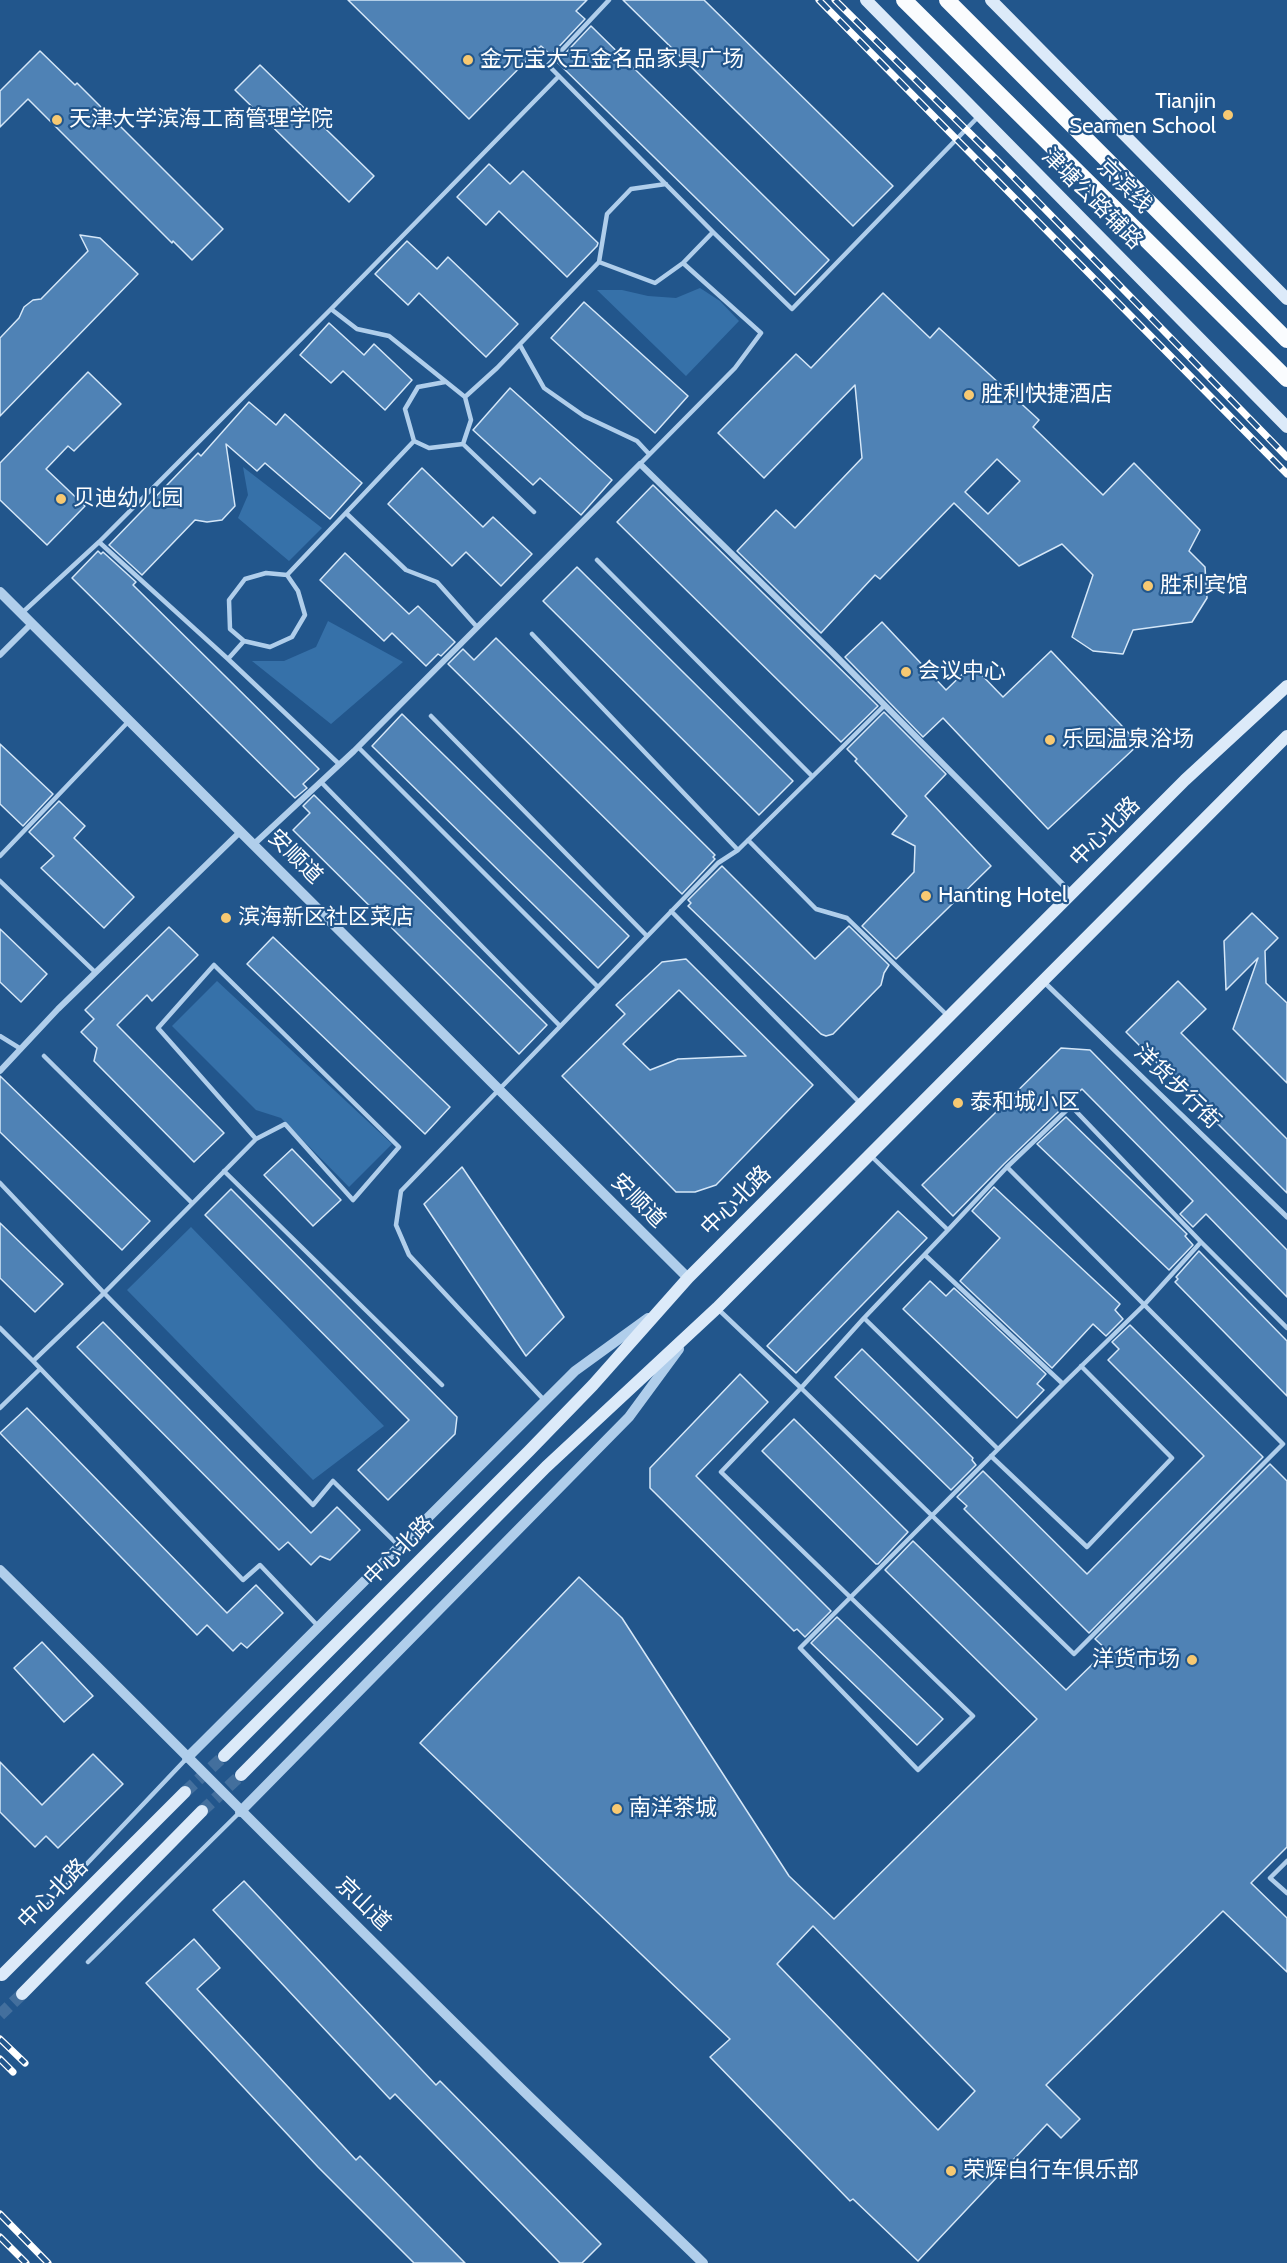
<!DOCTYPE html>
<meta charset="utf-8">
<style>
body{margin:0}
canvas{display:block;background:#22568c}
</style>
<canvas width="1287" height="2263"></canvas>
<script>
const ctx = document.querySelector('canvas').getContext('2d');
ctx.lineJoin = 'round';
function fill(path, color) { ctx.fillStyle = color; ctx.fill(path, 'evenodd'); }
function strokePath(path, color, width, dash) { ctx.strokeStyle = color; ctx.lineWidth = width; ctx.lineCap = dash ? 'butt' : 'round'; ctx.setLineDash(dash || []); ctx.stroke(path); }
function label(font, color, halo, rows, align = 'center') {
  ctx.font = font + ' Cabin,"Noto Sans SC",sans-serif'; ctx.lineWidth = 4.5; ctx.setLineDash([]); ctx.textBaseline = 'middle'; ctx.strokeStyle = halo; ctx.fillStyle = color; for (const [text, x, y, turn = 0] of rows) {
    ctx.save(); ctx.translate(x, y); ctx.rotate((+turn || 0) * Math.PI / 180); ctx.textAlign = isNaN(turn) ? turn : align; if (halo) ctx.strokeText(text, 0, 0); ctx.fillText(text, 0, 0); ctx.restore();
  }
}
const green = new Path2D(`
 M 700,288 L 720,301 L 739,321 L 686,376 L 597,290 L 622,290 L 648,296 L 676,298 Z
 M 243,467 L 322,528 L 289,561 L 238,518 L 248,495 Z
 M 328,621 L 403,662 L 331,724 L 252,661 L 284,661 L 316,647 Z
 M 217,981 L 392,1144 L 349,1187 L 281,1118 L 256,1110 L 172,1026 Z
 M 191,1227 L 384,1426 L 313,1480 L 127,1290 Z`);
const building = new Path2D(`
 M 348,0 L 587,0 L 576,11 L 585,19 L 551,55 L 541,46 L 469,119 Z
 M 623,0 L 704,0 L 893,186 L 853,226 Z
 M 591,26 L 829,260 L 795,295 L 557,62 Z
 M 40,51 L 75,85 L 77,83 L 223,229 L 192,260 L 173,241 L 172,243 L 28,99 L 0,127 L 0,91 Z
 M 260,65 L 374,176 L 349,202 L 235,90 Z
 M 489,164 L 510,184 L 523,171 L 598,243 L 597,246 L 567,277 L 499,211 L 486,225 L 457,197 Z
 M 80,235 L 100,238 L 138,274 L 0,416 L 0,338 L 19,318 L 24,307 L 33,300 L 41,299 L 88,251 Z
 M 407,241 L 437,269 L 448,257 L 518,324 L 486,357 L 419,293 L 408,305 L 375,274 Z
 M 883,293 L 930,338 L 939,328 L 1039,420 L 1033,427 L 1103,495 L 1134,463 L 1200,530 L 1189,551 L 1205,567 L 1207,598 L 1192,622 L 1133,630 L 1123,654 L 1093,651 L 1072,637 L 1093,575 L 1062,544 L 1019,566 L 954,503 L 880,579 L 875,575 L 821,633 L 737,551 L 776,510 L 795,528 L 862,458 L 855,385 L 764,478 L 718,433 L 796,354 L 811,368 ZM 997,459 L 1020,481 L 988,514 L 965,492 Z
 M 584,302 L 688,396 L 655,433 L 551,338 Z
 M 329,323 L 364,355 L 374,344 L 412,380 L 385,410 L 343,371 L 331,383 L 300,355 Z
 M 88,372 L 121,404 L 74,451 L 68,446 L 46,469 L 85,506 L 47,545 L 0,500 L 0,463 Z
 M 510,388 L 612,480 L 581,515 L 540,478 L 533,485 L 473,430 Z
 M 249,402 L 276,425 L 285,414 L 362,483 L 330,519 L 265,463 L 257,471 L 226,444 L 235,506 L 222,520 L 207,522 L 195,520 L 142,575 L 109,545 L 198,453 L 201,456 Z
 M 422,468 L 483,527 L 493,517 L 532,554 L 501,586 L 466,552 L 452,566 L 388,504 Z
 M 653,485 L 878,706 L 841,742 L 617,522 Z
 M 98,551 L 101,554 L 103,552 L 136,582 L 133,585 L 319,769 L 303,784 L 307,788 L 295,798 L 72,578 Z
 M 345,553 L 409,614 L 418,606 L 455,642 L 441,656 L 438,654 L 426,666 L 392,633 L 384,641 L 320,580 Z
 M 577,567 L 793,781 L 759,815 L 543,601 Z
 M 882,622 L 946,690 L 972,665 L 1003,697 L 1051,651 L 1139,744 L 1048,829 L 943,718 L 923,737 L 845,657 Z
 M 496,638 L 715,855 L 713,857 L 715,859 L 682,894 L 448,664 L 463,649 L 474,660 Z
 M 884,712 L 946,774 L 925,796 L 991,866 L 896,959 L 862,926 L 914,872 L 915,846 L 892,834 L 907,816 L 855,761 L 857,759 L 847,749 Z
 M 402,714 L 629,936 L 598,968 L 372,746 Z
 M 0,744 L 53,794 L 23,826 L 0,804 Z
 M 314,795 L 547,1025 L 519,1054 L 293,830 L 310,813 L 303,806 Z
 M 59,801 L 85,826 L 74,838 L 134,897 L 104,928 L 41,868 L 54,856 L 29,832 Z
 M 722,866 L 815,959 L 849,926 L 889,965 L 884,973 L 881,985 L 833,1034 L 826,1036 L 821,1034 L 688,906 L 691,903 L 688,900 Z
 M 1252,913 L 1278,938 L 1265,951 L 1266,983 L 1287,1003 L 1287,1083 L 1233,1029 L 1258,958 L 1226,990 L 1224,941 Z
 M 169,927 L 198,955 L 152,1001 L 147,995 L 117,1025 L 224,1133 L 194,1162 L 94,1061 L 97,1048 L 81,1032 L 94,1019 L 85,1010 Z
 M 0,929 L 47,974 L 21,1002 L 0,982 Z
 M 273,937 L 450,1107 L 425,1134 L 247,964 Z
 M 686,959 L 813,1085 L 716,1185 L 695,1192 L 676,1192 L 562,1076 L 625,1014 L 616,1005 L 662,962 ZM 679,990 L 746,1056 L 678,1059 L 650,1070 L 623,1044 Z
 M 1178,981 L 1206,1009 L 1181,1033 L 1287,1139 L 1287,1193 L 1126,1032 Z
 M 1061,1048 L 1090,1050 L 1287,1250 L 1287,1297 L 1206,1214 L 1193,1227 L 1180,1214 L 1193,1201 L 1082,1089 L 1004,1164 L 953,1216 L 922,1185 Z
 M 0,1076 L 150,1221 L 122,1250 L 0,1132 Z
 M 1066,1117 L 1187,1234 L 1185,1236 L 1193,1245 L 1169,1270 L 1037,1144 Z
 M 292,1149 L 341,1200 L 313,1226 L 264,1175 Z
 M 462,1167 L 564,1317 L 526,1356 L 424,1204 Z
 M 994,1187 L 1120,1304 L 1115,1310 L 1123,1319 L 1106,1336 L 1093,1324 L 1052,1368 L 960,1281 L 1000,1238 L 972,1211 Z
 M 231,1189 L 457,1417 L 455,1434 L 388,1500 L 358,1470 L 409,1420 L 205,1215 Z
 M 898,1211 L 927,1238 L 796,1373 L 767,1346 Z
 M 0,1223 L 63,1284 L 35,1312 L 0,1278 Z
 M 1199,1251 L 1287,1341 L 1287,1396 L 1175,1282 L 1178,1279 L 1176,1277 Z
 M 930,1281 L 946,1296 L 954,1288 L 1046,1374 L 1037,1384 L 1044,1390 L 1017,1418 L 903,1309 Z
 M 103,1322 L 311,1533 L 337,1507 L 360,1530 L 330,1560 L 320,1556 L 311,1565 L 288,1542 L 279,1550 L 77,1347 Z
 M 1130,1325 L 1263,1457 L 1089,1633 L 964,1509 L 967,1506 L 957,1497 L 983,1471 L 1087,1574 L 1204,1456 L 1108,1360 L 1119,1349 L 1112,1342 Z
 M 862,1349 L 973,1458 L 972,1460 L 976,1465 L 951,1490 L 835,1377 Z
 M 740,1374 L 768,1402 L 696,1476 L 831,1611 L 805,1637 L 797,1629 L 794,1631 L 650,1488 L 650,1468 Z
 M 27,1408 L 227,1613 L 256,1585 L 283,1613 L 247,1648 L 241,1643 L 233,1651 L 207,1625 L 197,1635 L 0,1433 Z
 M 794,1419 L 908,1532 L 878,1564 L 876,1564 L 762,1451 Z
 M 1270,1464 L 1287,1481 L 1287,1847 L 1251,1883 L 1287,1918 L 1287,1972 L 1223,1911 L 1046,2085 L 1080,2119 L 1061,2138 L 1047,2124 L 918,2261 L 853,2199 L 850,2201 L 710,2057 L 730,2039 L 420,1743 L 579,1577 L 622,1618 L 789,1876 L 834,1919 L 1037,1719 L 885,1570 L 913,1541 L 1066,1690 L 1107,1650 L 1095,1639 ZM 813,1926 L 975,2091 L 938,2130 L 777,1964 Z
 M 837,1617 L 943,1719 L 917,1745 L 811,1643 Z
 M 42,1642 L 93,1696 L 64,1722 L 14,1668 Z
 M 93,1754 L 123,1784 L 58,1848 L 46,1836 L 35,1847 L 0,1812 L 0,1762 L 42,1805 Z
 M 244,1881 L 436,2085 L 440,2081 L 601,2244 L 582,2263 L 560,2263 L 395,2094 L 390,2099 L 213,1910 Z
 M 194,1939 L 220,1968 L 197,1989 L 356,2160 L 360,2156 L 465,2263 L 414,2263 L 318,2167 L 146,1983 Z`);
const secondaryTunnel = new Path2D(`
 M 185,1792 L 224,1756
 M 202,1811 L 241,1775
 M 0,2015 L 22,1994`);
const service = new Path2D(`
 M 609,0 L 548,65 L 713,232
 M 559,76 L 331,309 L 357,329 L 389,336 L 465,397 L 497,368 L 599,262 L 655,283 L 683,263
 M 599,262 L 607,214 L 631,189 L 666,184
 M 520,345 L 544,388 L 584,416 L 637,441 L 649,454
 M 445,382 L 418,387 L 405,409 L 414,441 L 429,448 L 463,444
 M 465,397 L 471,420 L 463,444 L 534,512
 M 640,464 L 735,368 L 761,333 L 683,263 L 713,232 L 792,309 L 978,117
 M 346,513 L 406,570 L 437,582 L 477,627
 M 99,542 L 228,659
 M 597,560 L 812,776
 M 287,575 L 298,591 L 305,615 L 292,637 L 270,647 L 244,641 L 230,629 L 229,600 L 245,579 L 266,573 L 287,575 L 414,441
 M 23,612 L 99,542 L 331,309
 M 532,634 L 738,850
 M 244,641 L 228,659 L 339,764
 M 431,716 L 647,936
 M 358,747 L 598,987
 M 321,782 L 560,1026
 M 748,840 L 816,909 L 847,918 L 948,1016
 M 0,856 L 128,722
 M 0,881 L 95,972
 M 671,911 L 861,1104
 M 0,1036 L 21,1049
 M 44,1056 L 192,1203
 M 870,1155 L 948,1230 L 1007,1167 L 1283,1444 L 1074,1654 L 801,1388 L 864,1318 L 948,1230
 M 1007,1167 L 1071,1106 L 1201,1242
 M 224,1171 L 442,1385
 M 0,1183 L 104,1293 L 256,1139 L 158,1028 L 214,965 L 399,1147 L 353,1200 L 285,1124 L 256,1139
 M 926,1256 L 1063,1384 L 1144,1305 L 1201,1242 L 1287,1328
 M 719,1310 L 801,1388 L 721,1472 L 973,1716 L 918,1770 L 800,1648 C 888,1560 976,1472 1063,1384
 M 864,1318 L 998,1449
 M 0,1328 L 33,1361
 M 544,1400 L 409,1255 L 396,1225 L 401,1191 L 718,863 L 738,850 L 885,705
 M 0,1408 L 40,1369
 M 991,1456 L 1087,1547 L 1172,1458 L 1081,1366
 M 317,1625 L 260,1565 L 243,1580 L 33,1361 L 104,1293 L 313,1505 L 333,1481 L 399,1546
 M 1287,1861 L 1270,1878 L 1287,1893
 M 44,1909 L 187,1758
 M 88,1962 L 240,1812`);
const pedestrian = new Path2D(`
 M 1043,981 L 1287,1217`);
const minor = new Path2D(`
 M 0,655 L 32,623
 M 254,844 L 354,751 L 640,464 L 830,650 L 1072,894
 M 0,1071 L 58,1009 L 241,831`);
const tertiary = new Path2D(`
 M 0,592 L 688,1278
 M 0,1570 C 162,1730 322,1893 485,2053 C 556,2124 630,2192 703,2263
 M 187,1758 L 575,1371 L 648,1318
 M 240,1812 L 629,1417 L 679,1349`);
const secondary = new Path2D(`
 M 866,0 L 1287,427
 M 991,0 L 1287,299
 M 224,1756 L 529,1451 L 593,1385 L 688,1278 L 1185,780 L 1287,686
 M 241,1775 L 546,1467 L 717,1308 L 1287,736
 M 2,1975 L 185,1792
 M 22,1994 L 202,1811`);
const trunk = new Path2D(`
 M 904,0 L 1287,379
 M 947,0 L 1287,340`);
const rail = new Path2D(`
 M 819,0 L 1287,474
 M 835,0 L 998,161 L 1287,457
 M 0,2039 L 25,2063
 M 0,2059 L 13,2072
 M 0,2214 L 48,2263
 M 0,2237 L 26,2263`);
const markers = [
 [468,60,6,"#f7c972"],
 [1228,115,6,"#f7c972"],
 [57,120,6,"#f7c972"],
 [969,395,6,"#f7c972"],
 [61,499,6,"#f7c972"],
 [1148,586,6,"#f7c972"],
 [906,672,6,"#f7c972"],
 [1050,740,6,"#f7c972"],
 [926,896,6,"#f7c972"],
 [226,918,6,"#f7c972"],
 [958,1103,6,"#f7c972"],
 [1192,1660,6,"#f7c972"],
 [617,1809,6,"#f7c972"],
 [951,2171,6,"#f7c972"]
];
const poiNames = [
 ["金元宝大五金名品家具广场",480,60],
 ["Tianjin",1216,102,"right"],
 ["Seamen School",1216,127,"right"],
 ["天津大学滨海工商管理学院",69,120],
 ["胜利快捷酒店",981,395],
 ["贝迪幼儿园",73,499],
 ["胜利宾馆",1160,586],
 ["会议中心",918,672],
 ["乐园温泉浴场",1062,740],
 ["Hanting Hotel",938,896],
 ["滨海新区社区菜店",238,918],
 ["泰和城小区",970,1103],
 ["洋货市场",1180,1660,"right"],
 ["南洋茶城",629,1809],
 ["荣辉自行车俱乐部",963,2171]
];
const streetNames = [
 ["京滨线",1124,186,45],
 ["津塘公路辅路",1092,199,45],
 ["中心北路",1105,832,-45],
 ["安顺道",295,857,45],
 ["洋货步行街",1177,1087,44],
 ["安顺道",638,1201,45],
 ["中心北路",736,1201,-45],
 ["中心北路",399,1551,-45],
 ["中心北路",53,1894,-45],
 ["京山道",363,1904,44]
];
fill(green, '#3671a9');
fill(building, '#4f82b5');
strokePath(building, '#d5e7f8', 1.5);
strokePath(secondaryTunnel, '#436f9d', 12, [12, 6]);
strokePath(service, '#b0ceeb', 4.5);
strokePath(pedestrian, '#b0ceeb', 5);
strokePath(minor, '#b0ceeb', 6);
strokePath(tertiary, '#b0ceeb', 10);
strokePath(secondary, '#dceaf9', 12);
strokePath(trunk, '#fafcfe', 16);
strokePath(rail, '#fff', 7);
strokePath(rail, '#22568c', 4.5, [14]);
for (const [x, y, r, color] of markers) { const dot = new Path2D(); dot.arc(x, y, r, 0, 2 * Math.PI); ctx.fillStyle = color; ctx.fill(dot); strokePath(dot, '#22568c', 2); }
label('22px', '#fff', '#22568c', poiNames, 'left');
label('22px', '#fff', '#22568c', streetNames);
</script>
